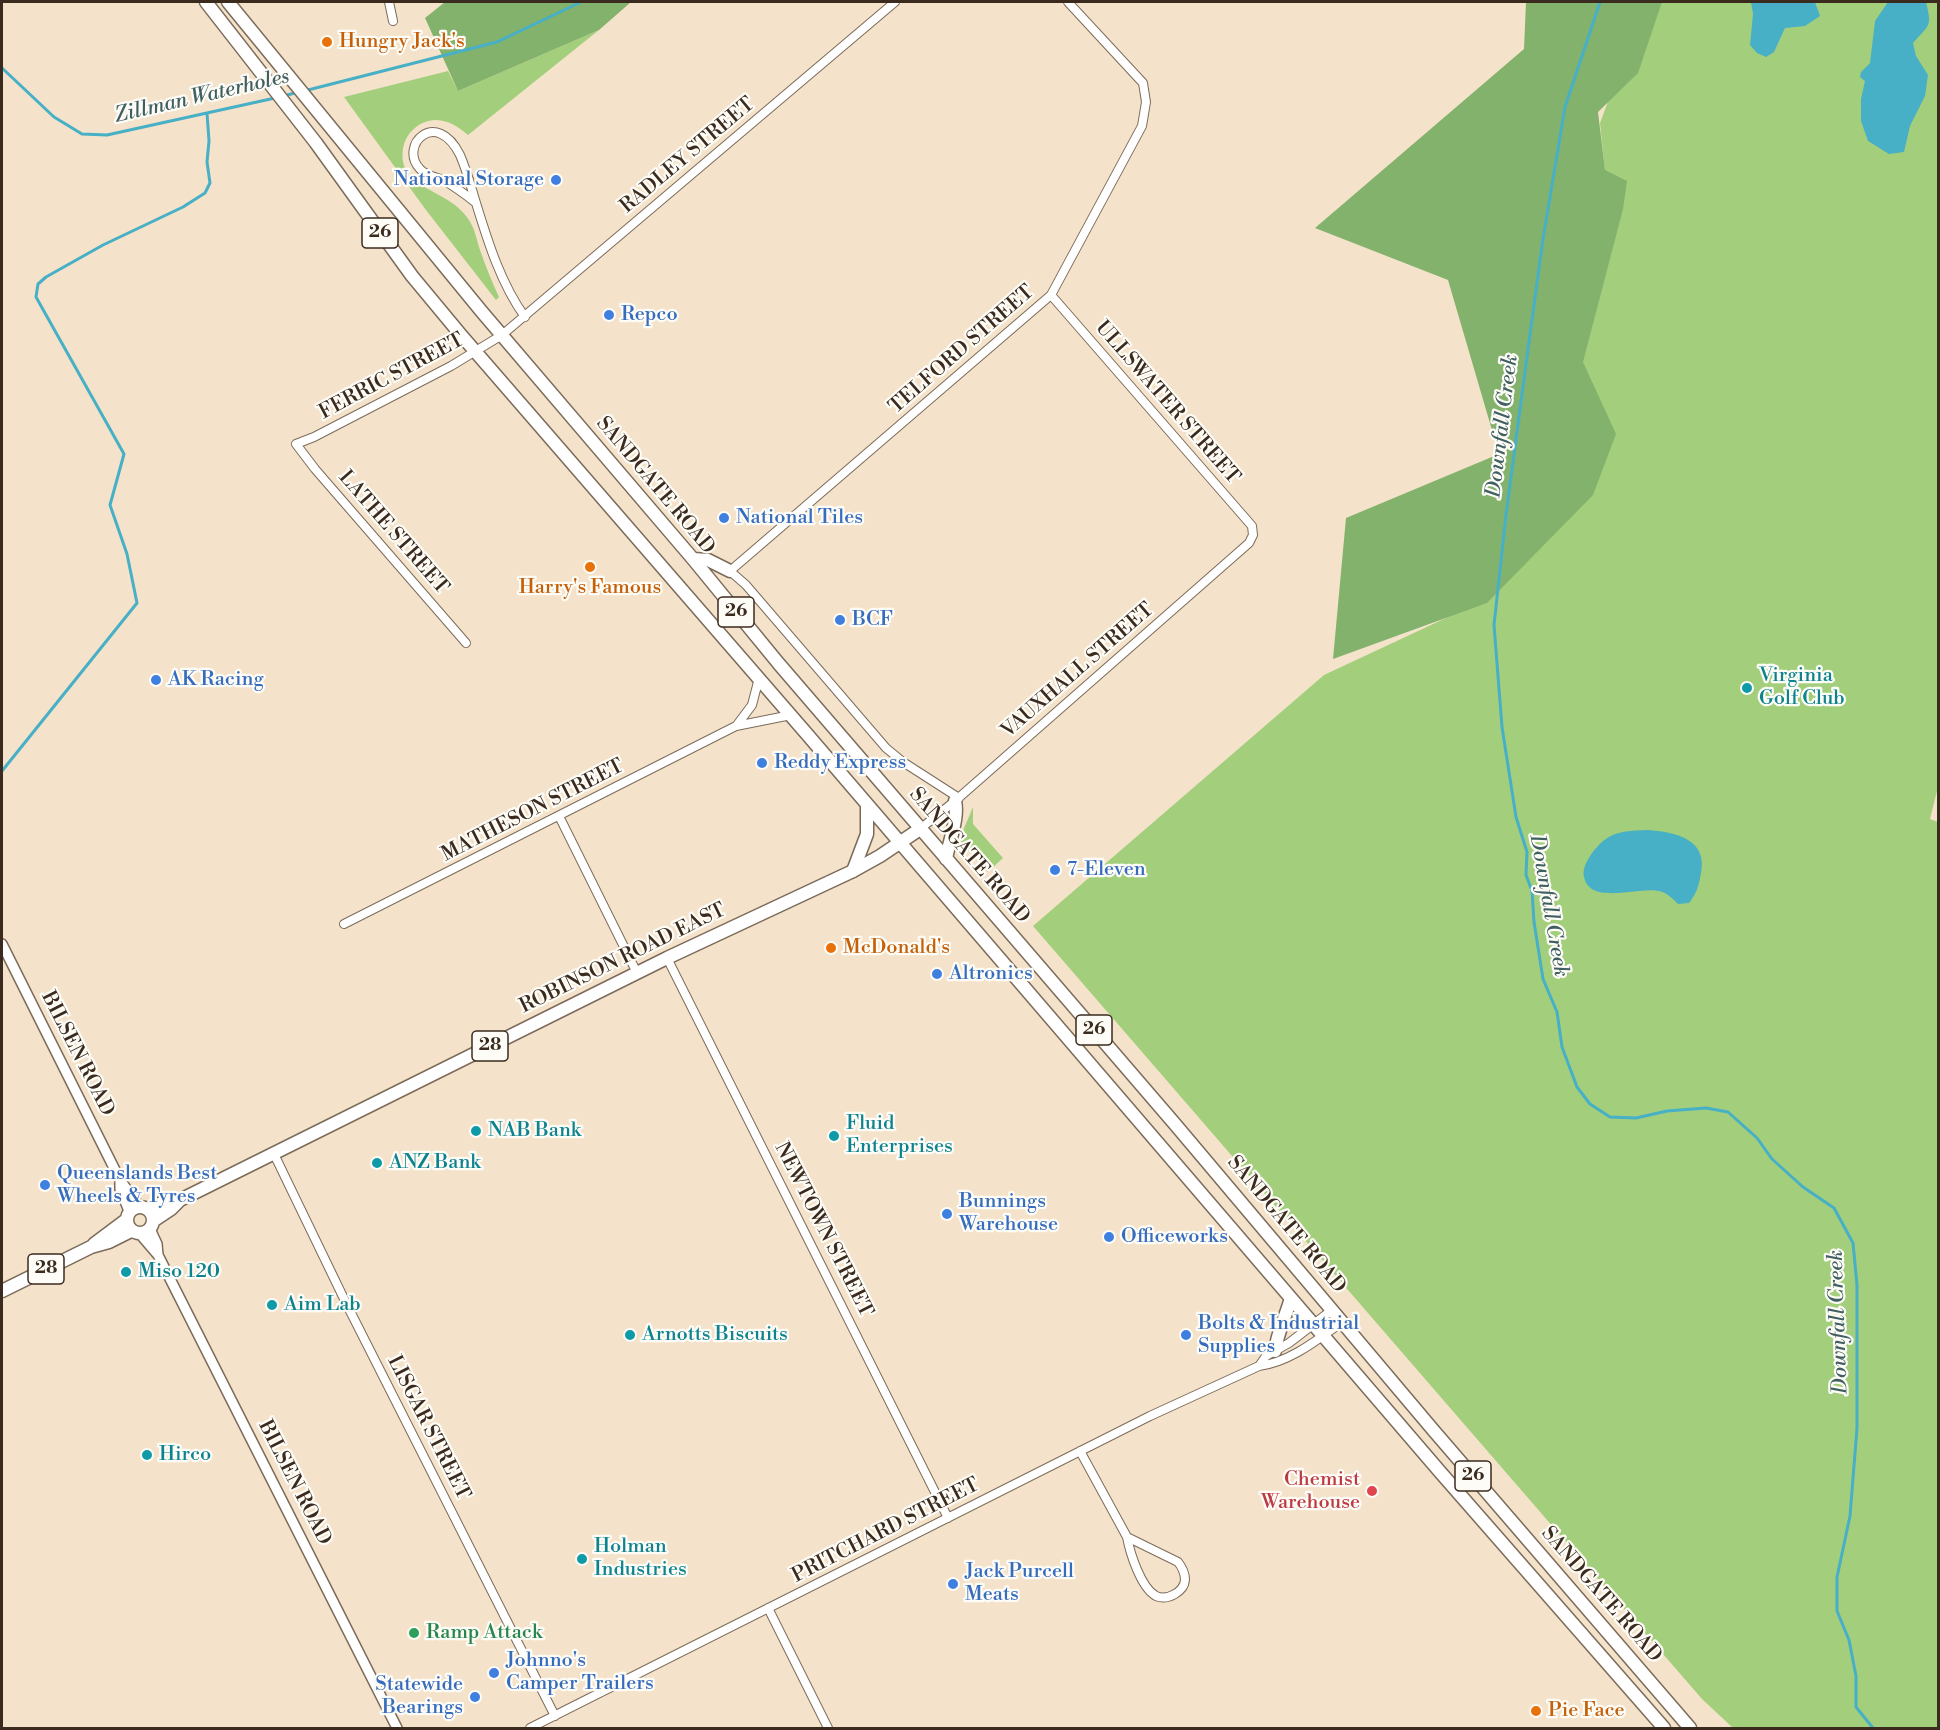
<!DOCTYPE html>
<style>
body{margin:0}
#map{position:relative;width:1940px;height:1730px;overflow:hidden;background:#f4e3ca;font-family:"Libre Bodoni",serif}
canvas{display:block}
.frame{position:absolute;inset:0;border:3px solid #3b2a1e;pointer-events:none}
</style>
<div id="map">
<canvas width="1940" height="1730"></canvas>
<div class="frame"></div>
</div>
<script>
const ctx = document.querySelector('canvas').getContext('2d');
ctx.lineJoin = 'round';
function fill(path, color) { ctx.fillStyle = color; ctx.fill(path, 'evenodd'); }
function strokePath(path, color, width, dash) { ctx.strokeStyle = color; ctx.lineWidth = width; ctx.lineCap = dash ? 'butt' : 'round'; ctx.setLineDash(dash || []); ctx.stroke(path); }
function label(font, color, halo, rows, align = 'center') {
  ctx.font = font + ' "Libre Bodoni",serif'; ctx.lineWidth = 4.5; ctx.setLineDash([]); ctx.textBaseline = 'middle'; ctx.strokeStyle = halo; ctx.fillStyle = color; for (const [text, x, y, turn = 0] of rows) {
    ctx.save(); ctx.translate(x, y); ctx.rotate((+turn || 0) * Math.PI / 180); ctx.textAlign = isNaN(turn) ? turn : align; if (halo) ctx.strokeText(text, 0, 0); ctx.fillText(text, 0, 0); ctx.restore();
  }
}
const green = new Path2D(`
 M 1645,2 L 1938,2 L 1938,787 L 1930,819 L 1938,822 L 1938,1728 L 1733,1728 L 1702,1699 L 1033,926 L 1324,675 L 1493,596 L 1555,347 L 1611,230 L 1600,123 Z
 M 599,30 L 468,135 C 457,126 450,121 436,120 C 429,120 420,123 415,128 C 399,140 398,168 414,180 C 434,195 454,198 469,220 C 475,229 477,241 480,250 C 486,267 492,282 499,297 L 496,300 L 426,210 L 344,97 L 448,71 L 458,91 Z
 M 973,807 L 973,824 L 1003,858 L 988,872 L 959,840 Z`);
const forest = new Path2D(`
 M 445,2 L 631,2 L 599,30 L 458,91 L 425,18 Z
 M 1526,2 L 1662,2 L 1638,73 L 1598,112 L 1605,170 L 1627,181 L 1623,209 L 1583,362 L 1616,434 L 1593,495 L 1487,603 L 1333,659 L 1346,518 L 1499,454 L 1448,280 L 1315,228 L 1524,49 Z`);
const water = new Path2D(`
 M 1751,2 L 1815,2 L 1820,16 L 1805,26 L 1785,28 L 1774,52 L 1766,57 L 1757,53 L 1750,45 L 1753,14 Z
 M 1888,2 L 1926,2 C 1932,27 1930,24 1913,43 L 1916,56 L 1928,75 L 1925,96 L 1910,126 L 1904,152 L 1889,154 L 1868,141 L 1861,121 L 1861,99 L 1865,81 L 1860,77 L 1861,72 L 1870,63 L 1875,21 Z
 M 1648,830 C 1675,832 1708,839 1701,873 C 1699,885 1697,893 1689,903 L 1678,904 C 1673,899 1666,892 1659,891 C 1639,886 1590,906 1584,877 C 1581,865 1595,848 1603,841 C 1616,830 1632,831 1648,830 Z`);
const stream = new Path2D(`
 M 1600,2 L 1565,107 L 1543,239 L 1526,364 L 1506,515 L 1494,625 L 1502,727 L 1516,817 L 1527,852 L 1526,875 L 1532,891 L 1534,922 L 1543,979 L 1557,1012 L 1562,1047 L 1577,1087 L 1590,1104 L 1610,1117 L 1636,1118 L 1667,1111 L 1706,1108 L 1728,1112 L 1757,1138 L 1772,1159 L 1803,1187 L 1834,1208 L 1853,1243 L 1857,1285 L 1857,1428 L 1850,1516 L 1837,1577 L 1837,1611 L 1849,1640 L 1856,1676 L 1856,1707 L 1873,1728
 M 2,68 L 54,117 L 82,134 L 107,135 L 275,98
 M 304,91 L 497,42 L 581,2
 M 284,96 L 298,92
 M 2,771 L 137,603 L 127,554 L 110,505 L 124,454 L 36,297 L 38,284 L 46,277 L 103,245 L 183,207 L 205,193 L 210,183 L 207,162 L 209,141 L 207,113`);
const minor = new Path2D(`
 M 389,2 L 393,21
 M 475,202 C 466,195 455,187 445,181 C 437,177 426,176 420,169 C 398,146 436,107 460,155 C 467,171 471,187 476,203 C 488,242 501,284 525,317
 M 466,643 L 315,469 L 296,444 L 314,437 L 451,366 L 502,335 L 895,2
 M 737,725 L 752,705 L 759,678
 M 959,798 L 903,762 L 886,748 L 746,585 L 730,571 L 1051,295 L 1142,126 L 1146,102 L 1143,83 L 1068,2
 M 559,816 L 637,973
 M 920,829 L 955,801 L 1249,543 L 1253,535 L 1252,526 L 1051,295
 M 344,924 L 736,726 L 791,715
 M 667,958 L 948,1518
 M 274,1154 L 346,1303 L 555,1716
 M 1259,1366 L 1266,1356 L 1289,1343 L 1332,1310
 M 1080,1451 L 1127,1537 C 1130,1553 1141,1588 1156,1596 C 1167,1601 1184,1592 1185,1580 C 1185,1573 1182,1567 1178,1562 L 1127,1537
 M 768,1608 L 828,1728
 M 530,1728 L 1150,1416 L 1259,1366 C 1290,1362 1317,1340 1342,1322`);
const tertiary = new Path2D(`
 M 2,944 L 120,1180 L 140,1207
 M 120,1180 L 120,1189 L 129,1211
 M 150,1229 L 157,1244 L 158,1255
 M 140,1234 L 158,1255 L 397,1728`);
const primary = new Path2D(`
 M127 1220a13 13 0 1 1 26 0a13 13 0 1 1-26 0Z
 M 147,1209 L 169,1200 L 180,1200
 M 153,1221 L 171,1209 L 180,1200 L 667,958 L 853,871 L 880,856 L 920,829
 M 94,1244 L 126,1220
 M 2,1291 L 91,1247 L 109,1242 L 131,1231`);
const trunk = new Path2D(`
 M 206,2 L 316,143 L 412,276 L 461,335 L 806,733 L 1441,1473 L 1664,1728
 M 228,2 L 482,312 L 693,559 L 779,664 L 1174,1123 L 1434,1431 L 1690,1728
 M 693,559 L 708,560 L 730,571
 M 946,859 C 949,841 959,818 955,801
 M 853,871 L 867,834 L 867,804
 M 1275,1351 C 1277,1333 1286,1316 1291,1298`);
const markers = [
 [327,42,6,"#e8710a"],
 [556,180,6,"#3f7fe0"],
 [609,315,6,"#3f7fe0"],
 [724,518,6,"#3f7fe0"],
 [590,567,6,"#e8710a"],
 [840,620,6,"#3f7fe0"],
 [156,680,6,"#3f7fe0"],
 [1747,688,6,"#0f9aa8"],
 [762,763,6,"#3f7fe0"],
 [1055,870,6,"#3f7fe0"],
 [831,948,6,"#e8710a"],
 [937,974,6,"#3f7fe0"],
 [476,1131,6,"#0f9aa8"],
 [834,1136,6,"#0f9aa8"],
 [377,1163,6,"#0f9aa8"],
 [45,1185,6,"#3f7fe0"],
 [947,1214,6,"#3f7fe0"],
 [1109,1237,6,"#3f7fe0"],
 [126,1272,6,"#0f9aa8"],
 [272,1305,6,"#0f9aa8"],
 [630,1335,6,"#0f9aa8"],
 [1186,1335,6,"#3f7fe0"],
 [147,1455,6,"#0f9aa8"],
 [1372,1491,6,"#e0444e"],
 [582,1559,6,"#0f9aa8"],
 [953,1584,6,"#3f7fe0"],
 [414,1633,6,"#2e9e5b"],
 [494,1673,6,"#3f7fe0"],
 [475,1697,6,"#3f7fe0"],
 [1536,1711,6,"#e8710a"]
];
const shields = [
 [380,233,36],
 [736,612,36],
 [1094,1030,36],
 [490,1046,36],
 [46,1269,36],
 [1473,1476,36]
];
const shieldNames = [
 ["26",380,233],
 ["26",736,612],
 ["26",1094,1030],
 ["28",490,1046],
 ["28",46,1269],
 ["26",1473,1476]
];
const foodNames = [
 ["Hungry Jack's",339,42],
 ["Harry's Famous",590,588,"center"],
 ["McDonald's",843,948],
 ["Pie Face",1548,1711]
];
const streetNames = [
 ["RADLEY STREET",688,156,-40],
 ["TELFORD STREET",962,350,-41],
 ["FERRIC STREET",392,377,-28],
 ["ULLSWATER STREET",1167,403,49],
 ["SANDGATE ROAD",655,486,50],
 ["LATHE STREET",393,533,49],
 ["VAUXHALL STREET",1078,671,-41],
 ["MATHESON STREET",533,811,-27],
 ["SANDGATE ROAD",969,856,49],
 ["ROBINSON ROAD EAST",623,959,-26],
 ["BILSEN ROAD",77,1054,63],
 ["SANDGATE ROAD",1286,1225,50],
 ["NEWTOWN STREET",823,1230,63],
 ["LISGAR STREET",428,1428,63],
 ["BILSEN ROAD",294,1483,63],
 ["PRITCHARD STREET",886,1531,-27],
 ["SANDGATE ROAD",1601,1595,49]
];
const shopNames = [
 ["National Storage",544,180,"right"],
 ["Repco",621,315],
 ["National Tiles",736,518],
 ["BCF",852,620],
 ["AK Racing",168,680],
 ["Reddy Express",774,763],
 ["7-Eleven",1067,870],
 ["Altronics",949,974],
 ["Queenslands Best",57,1174],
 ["Wheels & Tyres",57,1197],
 ["Bunnings",959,1202],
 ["Warehouse",959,1225],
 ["Officeworks",1121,1237],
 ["Bolts & Industrial",1198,1324],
 ["Supplies",1198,1347],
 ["Jack Purcell",965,1572],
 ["Meats",965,1595],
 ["Johnno's",506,1661],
 ["Camper Trailers",506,1684],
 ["Statewide",463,1685,"right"],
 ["Bearings",463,1708,"right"]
];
const cultureNames = [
 ["Virginia",1759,676],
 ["Golf Club",1759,699],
 ["Fluid",846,1124],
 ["Enterprises",846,1147],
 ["NAB Bank",488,1131],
 ["ANZ Bank",389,1163],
 ["Miso 120",138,1272],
 ["Aim Lab",284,1305],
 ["Arnotts Biscuits",642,1335],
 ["Hirco",159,1455],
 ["Holman",594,1547],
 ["Industries",594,1570]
];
const healthNames = [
 ["Chemist",1360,1480],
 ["Warehouse",1360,1503]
];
const leisureNames = [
 ["Ramp Attack",426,1633]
];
const waterNames = [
 ["Zillman Waterholes",202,97,-13],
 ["Downfall Creek",1503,426,-83],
 ["Downfall Creek",1548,906,80],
 ["Downfall Creek",1839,1322,-92]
];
fill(green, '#a3cf7c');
fill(forest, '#82b26c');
fill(water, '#47afc6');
strokePath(stream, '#47afc6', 3);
strokePath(minor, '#7c6b5a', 10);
strokePath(tertiary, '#7c6b5a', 12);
strokePath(primary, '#7c6b5a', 15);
strokePath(trunk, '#7c6b5a', 15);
strokePath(minor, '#fff', 8);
strokePath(tertiary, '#fff', 9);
strokePath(primary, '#fff', 12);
strokePath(trunk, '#fff', 12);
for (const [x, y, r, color] of markers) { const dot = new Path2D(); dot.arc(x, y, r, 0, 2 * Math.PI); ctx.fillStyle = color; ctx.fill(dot); strokePath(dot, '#fdfcf7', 2); }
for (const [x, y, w] of shields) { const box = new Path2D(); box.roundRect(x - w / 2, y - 15, w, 30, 4.5); ctx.fillStyle = '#fdfcf7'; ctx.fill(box); strokePath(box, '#3b2a1e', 1.5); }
label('bold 18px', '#3b2a1e', null, shieldNames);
label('20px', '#c56008', '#fdfcf7', foodNames, 'left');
label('20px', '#3b2a1e', '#fdfcf7', streetNames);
label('20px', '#366cbe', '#fdfcf7', shopNames, 'left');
label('20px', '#0d838f', '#fdfcf7', cultureNames, 'left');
label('20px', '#be3a42', '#fdfcf7', healthNames, 'right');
label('20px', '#27864d', '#fdfcf7', leisureNames, 'left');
label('italic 21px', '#405f61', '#fdfcf7', waterNames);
</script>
